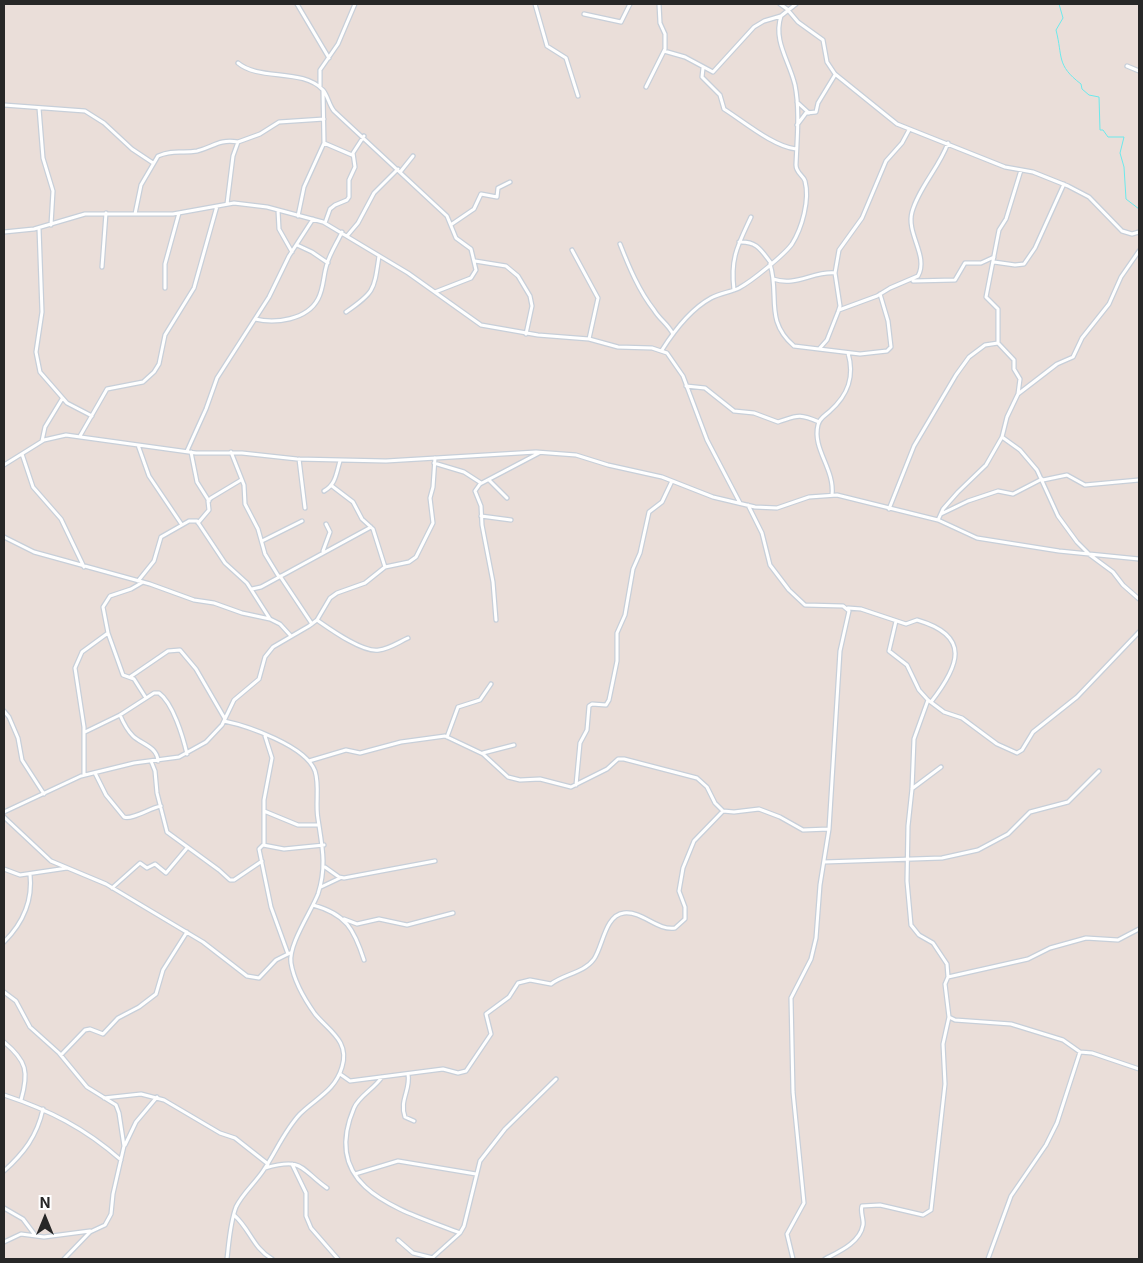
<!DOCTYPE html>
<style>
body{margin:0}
#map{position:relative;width:1143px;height:1263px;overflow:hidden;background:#eaded9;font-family:Inter,sans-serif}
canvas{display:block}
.frame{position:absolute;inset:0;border:5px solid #272727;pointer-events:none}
.north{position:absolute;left:20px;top:1193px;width:50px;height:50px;-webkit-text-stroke:4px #fff;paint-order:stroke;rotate:0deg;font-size:14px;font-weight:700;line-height:20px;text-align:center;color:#272727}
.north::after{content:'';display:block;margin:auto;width:18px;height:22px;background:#272727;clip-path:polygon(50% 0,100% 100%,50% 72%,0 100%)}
</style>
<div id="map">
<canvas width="1143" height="1263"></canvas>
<div class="frame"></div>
<div class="north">N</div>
</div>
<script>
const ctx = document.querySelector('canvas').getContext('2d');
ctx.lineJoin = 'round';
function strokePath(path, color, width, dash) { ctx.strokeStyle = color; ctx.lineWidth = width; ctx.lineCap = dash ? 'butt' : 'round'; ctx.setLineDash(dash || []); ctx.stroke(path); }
const stream = new Path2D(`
 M 1059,4 L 1063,18 L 1056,30 C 1063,57 1056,65 1081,84 L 1082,89 L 1089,95 L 1099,97 L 1100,130 L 1103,130 L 1108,137 L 1124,137 L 1120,153 L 1124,167 L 1126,199 L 1139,209`);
const street = new Path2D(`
 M 297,4 L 329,58
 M 535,4 L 547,46 L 566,58 L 578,96
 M 780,4 L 787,9 L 798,22 L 823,40 L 827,62 L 835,74 L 897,124 L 1005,167 L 1033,172 L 1068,186 L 1089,197 L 1122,231 L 1132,234 L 1139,232
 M 584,14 L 621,22 L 630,4
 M 664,51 L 685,57 L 713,72 L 754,27 L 764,21 L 781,16 L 796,4
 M 238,63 C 259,81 303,68 323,90 C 328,96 329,105 334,111 L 447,216 L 456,238 L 471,249 L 476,270 L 471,278 L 435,292
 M 1127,66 L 1139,71
 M 703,68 L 702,77 L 720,95 L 724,109 C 743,121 774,147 796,149
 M 320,87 L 320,70 L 338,44 L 355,4
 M 646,87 L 665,49 L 665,34 L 660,23 L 659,4
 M 797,102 L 809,113
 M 4,105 L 85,111 L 104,123 L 132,149 L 153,163
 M 39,108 L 43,158 L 53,191 L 51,225
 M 797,125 L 806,113 L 816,112 L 818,103 L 835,75
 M 324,143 L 352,155
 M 401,171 L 413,156
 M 227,204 L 233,156 L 238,142 L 260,134 L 279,122 L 324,119
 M 278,210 L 279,229 L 292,252
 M 135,214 L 141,185 L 158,156 C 174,149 182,154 197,151 C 214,147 218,139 238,142
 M 298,216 L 304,187 L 324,143 L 323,91
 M 325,223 L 330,209 L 335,205 L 347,200 L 349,197 L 349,180 L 355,167 L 353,153 L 364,136
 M 452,224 L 474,209 L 481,194 L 497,197 L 498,188 L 510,182
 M 39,228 L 42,312 L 36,352 L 40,372 L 67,403 L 92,416
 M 4,232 L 34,229 L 85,214 L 173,214 L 234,203 L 267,207 L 323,222 L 408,273 L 481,325 L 538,335 L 589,339 L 618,347 L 652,348 L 667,353 L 683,376 L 707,440 L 740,503
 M 347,236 L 358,223 L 374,193 L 398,169
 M 739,242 C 757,241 761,250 771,263
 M 620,244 C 629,267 639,291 654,310 C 660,320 667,323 673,334
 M 297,245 L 312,252 L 328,263
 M 572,250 L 598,298 L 589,339
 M 475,261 L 506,266 L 518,276 L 530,296 L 532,306 L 526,334
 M 994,262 L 1015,265 L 1024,264 L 1035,248 L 1064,184
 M 770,264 C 780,296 764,320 794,346 L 860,354 L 887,351 L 891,347 L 888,321 L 880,294
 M 102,267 L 106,213
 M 773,279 C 796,287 813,271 835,273
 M 913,281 L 955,280 L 965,263 L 981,263 L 994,257
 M 165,288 L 165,264 L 179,213
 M 734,290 C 730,258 738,245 751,217
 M 839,310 L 877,296 L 890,288 L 918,276 C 929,256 906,234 912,212 C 919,187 939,168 948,143
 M 346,312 C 375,292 374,290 379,256
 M 255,319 C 275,324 307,320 318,299 C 324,288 323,276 327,264 C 330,253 337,243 342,232
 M 819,349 L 827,340 L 838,312 L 840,306 L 835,273 L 839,250 L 862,218 L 886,161 L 902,143 L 909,130
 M 662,350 C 674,331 691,309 711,298 C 720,293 731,292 739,288 C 752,281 784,255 792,244 C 802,228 810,200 805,181 C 803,175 796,173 796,165 C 797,139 800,110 795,85 C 789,60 773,41 781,16
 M 686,386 L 705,388 L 734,411 L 754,413 L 778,422 C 797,416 798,413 819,422
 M 1018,394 L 1020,379 L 1014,369 L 1014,360 L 998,343 L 998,309 L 986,297 L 999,230 L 1006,219 L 1021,170
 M 80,436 L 107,389 L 143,382 L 154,372 L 159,364 L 165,335 L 194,288 L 217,206
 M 1002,437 L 1020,450 L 1037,470 L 1058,516 L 1077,542 L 1090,555 L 1113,572 L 1123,585 L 1139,599
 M 42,441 L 45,427 L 62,399
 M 138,445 L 149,476 L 182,525
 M 187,451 L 206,409 L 217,378 L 269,297 L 289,256 L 313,219
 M 191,452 L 197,482 L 209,501
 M 231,452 L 244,485 L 245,504 L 258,529 L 265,554 L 279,577
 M 22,454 L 33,487 L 61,519 L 84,567
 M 299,459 L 305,508
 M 434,463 L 464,472 L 481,483
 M 4,465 L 44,440 L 66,435 L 196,453 L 242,453 L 297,459 L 386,461 L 536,452 L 576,455 L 608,465 L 662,477 L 713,497 L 755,507 L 777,508 L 809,497 L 837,495 L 938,520 L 977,538 L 1059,551 L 1139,559
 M 489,480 L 507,498
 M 1043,480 L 1067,475 L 1085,485 L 1139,480
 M 332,486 L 353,502 L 362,519 L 373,529 L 385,567
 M 324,491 C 336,484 336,474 340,461
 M 832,495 C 835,469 812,449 818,425 C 820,417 825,416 830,411 C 848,395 855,377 848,353
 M 748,505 L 762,533 L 770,565 L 789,590 L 805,605 L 843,606 L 849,611 L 840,651 L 829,829 L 820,885 L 816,938 L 811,959 L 791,998 L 793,1092 L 804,1203 L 787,1234 L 793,1259
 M 889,509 L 914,446 L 956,375 L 969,357 L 985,345 L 998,343
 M 941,514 L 968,501 L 998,491 L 1013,494 L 1042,479
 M 481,516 L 511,520
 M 938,520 L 943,509 L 958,492 L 986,465 L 1002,437 L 1007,417 L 1018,394 L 1057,364 L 1073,357 L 1082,338 L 1109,304 L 1121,277 L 1139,251
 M 198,523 L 209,510 L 208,501 L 211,498 L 241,480
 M 4,537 L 34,552 L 150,584 L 194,600 L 214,603 L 242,613 L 270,619 L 280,624 L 291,636
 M 262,541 L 302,521
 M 323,551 L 330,532 L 326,524
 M 280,576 L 312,624
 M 138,581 L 154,561 L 161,537 L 189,521 L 197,521 L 225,563 L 247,583 L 270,619
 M 143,582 L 131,589 L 110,596 L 103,607 L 108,633 L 123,675 L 134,679 L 146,698
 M 252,589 L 261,587 L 371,527
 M 848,608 L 861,609 L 906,624 L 917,620 C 972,636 959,666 931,702
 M 317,620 C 330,629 363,653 379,650 C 389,649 399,642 408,638
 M 496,620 L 493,582 L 482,525 L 481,506 L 475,491 L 480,484 L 539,453
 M 896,621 L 889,651 L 907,665 L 919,690 L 928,700 L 944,712 L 962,718 L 997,744 L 1017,753 L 1022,750 L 1033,732 L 1077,697 L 1139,632
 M 130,677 L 168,651 L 180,650 L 196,669 L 225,719
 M 928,700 L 914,739 L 912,789 L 908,826 L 907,881 L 911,925 L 919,935 L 933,943 L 947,964 L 948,977 L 945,984 L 949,1017 L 955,1020 L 1011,1024 L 1063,1040 L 1080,1052 L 1092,1053 L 1139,1069
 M 4,711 L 9,717 L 18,738 L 22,760 L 44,794
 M 120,715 C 123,722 127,730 133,736 C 141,744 157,746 158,761
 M 224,721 C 248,726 306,746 315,771 C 320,787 315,803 318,819 C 322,846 327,866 318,894 C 311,912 288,945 291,963 C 294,981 305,1000 315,1014 C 329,1031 350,1041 342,1067 C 335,1091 316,1098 300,1114 C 284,1131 276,1152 263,1171 C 255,1183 242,1194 236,1207 C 230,1223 229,1242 227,1259
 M 85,732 L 120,715 L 154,693 L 159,693 C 173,703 183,737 187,754
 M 447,737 L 458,707 L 480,700 L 491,684
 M 483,753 L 514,745
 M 151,761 L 155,771 L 157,793 L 167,832 L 219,870 L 230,880 L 234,880 L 262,861
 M 309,761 L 346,750 L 360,753 L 401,742 L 445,736 L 483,754 L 508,777 L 520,780 L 540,779 L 571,787 L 607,769 L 618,759 L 624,759 L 697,778 L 707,787 L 715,803 L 723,811 L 734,812 L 759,809 L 780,817 L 803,830 L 829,829
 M 95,773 L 106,795 L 124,817 C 132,820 150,808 161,806
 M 84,775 L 84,727 L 75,668 L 82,652 L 108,633
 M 576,785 L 580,743 L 587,730 L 589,706 L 592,704 L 606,705 L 609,700 L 617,661 L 617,633 L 625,615 L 633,569 L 640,553 L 649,512 L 662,502 L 672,481
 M 913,788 L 941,767
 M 264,811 L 298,825 L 319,825
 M 4,812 L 81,776 L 134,763 L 179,757 L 206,742 L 222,725 L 234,700 L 259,679 L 265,657 L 273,647 L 309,626 L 317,620 L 330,598 L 337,593 L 365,583 L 385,567 L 409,562 L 416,557 L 433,523 L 430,498 L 433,487 L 435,458
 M 4,817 L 51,861 L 106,884 L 203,942 L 247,976 L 259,978 L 276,960 L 290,953
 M 264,845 L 264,800 L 272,758 L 265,736
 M 824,862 L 942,858 L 978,850 L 1008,834 L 1030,812 L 1068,802 L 1099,771
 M 325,867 L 339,877 L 344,878 L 435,861
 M 4,869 L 20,875 L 67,868
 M 321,887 L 340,878
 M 112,888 L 140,863 L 147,868 L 155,864 L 166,873 L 187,848
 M 313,905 C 346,914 354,929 364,960
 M 344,919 L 357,924 L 379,919 L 407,925 L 453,913
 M 4,942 C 23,923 33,901 30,874
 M 288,954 L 271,907 L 259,849 L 263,845 L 284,849 L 324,845
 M 948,977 L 1028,959 L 1050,948 L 1086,938 L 1118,940 L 1139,929
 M 4,992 L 16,1001 L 30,1027 L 59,1053 L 87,1087 L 116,1105 L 119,1113 L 124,1146 L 113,1194 L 111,1214 L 105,1225 L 90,1232 L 64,1259
 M 4,1042 C 27,1061 29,1072 21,1100
 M 61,1055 L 85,1030 L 90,1029 L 103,1034 L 118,1018 L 139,1007 L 156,994 L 163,970 L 187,932
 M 340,1074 L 350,1081 L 443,1069 L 458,1073 L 466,1071 L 491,1034 L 486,1014 L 509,997 L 518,983 L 530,980 L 551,984 C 564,974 584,973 594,959 C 603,946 605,915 624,913 C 643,911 657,931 675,928 L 685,919 L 685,907 L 679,891 L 683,868 L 694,841 L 723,811
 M 408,1074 C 411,1090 399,1100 405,1117 L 414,1121
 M 382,1077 C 374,1089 359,1096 354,1108 C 319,1190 402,1210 460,1233
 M 4,1095 C 49,1110 85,1128 121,1160
 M 104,1098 L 141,1094 L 164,1100 L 220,1133 L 235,1138 L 268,1164
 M 125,1145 L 136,1122 L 157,1097
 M 292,1164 L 306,1193 L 306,1216 L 311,1228 L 338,1259
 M 265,1168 C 304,1157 300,1169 327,1188
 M 4,1171 C 24,1153 37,1136 43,1109
 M 355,1174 L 398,1161 L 476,1174
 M 4,1208 L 23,1219 L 35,1235
 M 234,1215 C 250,1229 253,1248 272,1259
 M 398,1240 L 413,1253 L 433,1258
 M 4,1242 L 21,1234 L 44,1237 L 90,1231
 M 431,1259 L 460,1233 L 464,1226 L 480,1161 L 505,1129 L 556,1079
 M 825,1259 C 838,1252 860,1243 863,1225 C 864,1219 860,1212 862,1206 L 880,1205 L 923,1215 L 931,1210 L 945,1084 L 943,1044 L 949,1017
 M 988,1259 L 1011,1196 L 1046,1145 L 1057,1123 L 1080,1052`);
strokePath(stream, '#6ce9ec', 1);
strokePath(street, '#c7cfd9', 5.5);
strokePath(street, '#fff', 3);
</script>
